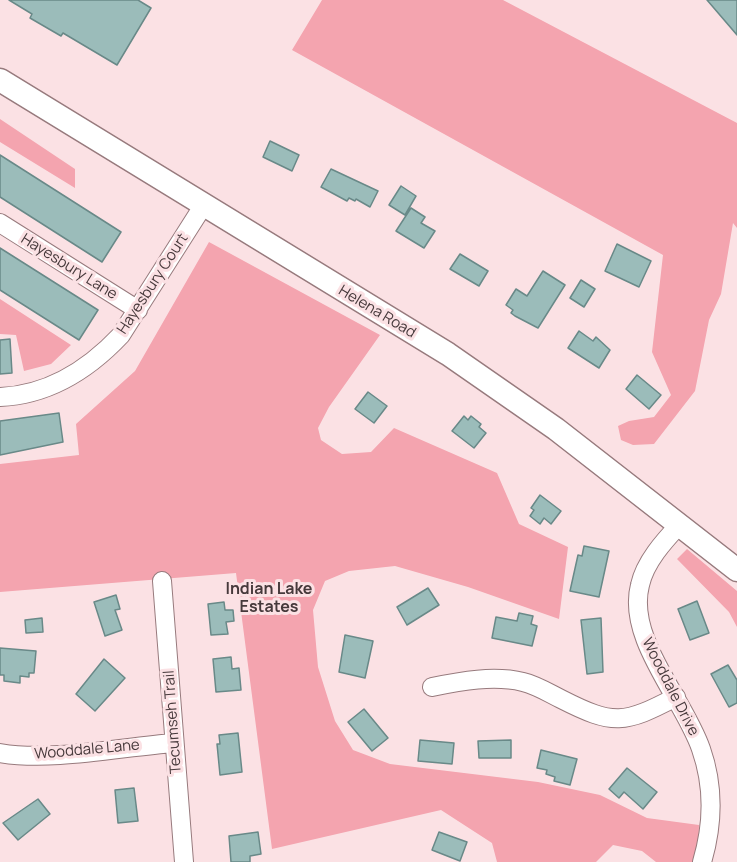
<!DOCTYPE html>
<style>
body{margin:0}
canvas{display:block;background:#fbe1e4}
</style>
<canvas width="737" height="862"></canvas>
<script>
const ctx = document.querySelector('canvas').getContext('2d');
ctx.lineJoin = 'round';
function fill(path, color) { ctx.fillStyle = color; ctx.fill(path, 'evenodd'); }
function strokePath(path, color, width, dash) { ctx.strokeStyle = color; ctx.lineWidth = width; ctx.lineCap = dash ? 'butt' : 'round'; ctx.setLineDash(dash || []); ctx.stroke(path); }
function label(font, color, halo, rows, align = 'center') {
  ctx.font = font + ' Manrope,sans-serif'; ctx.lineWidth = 6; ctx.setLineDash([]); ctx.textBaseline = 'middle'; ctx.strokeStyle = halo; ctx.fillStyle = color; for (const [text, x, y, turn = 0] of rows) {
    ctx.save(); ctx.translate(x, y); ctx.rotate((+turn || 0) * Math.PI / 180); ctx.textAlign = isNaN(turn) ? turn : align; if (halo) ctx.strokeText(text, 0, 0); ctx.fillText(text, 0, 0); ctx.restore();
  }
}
const green = new Path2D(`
 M 322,0 L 503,0 L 737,123 L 737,228 L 733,223 L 721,294 L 709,320 L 695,391 L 654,444 L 633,445 L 621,440 L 618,426 L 629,421 L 654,417 L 671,395 L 652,352 L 663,255 L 292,50 Z
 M 0,119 L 75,169 L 75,188 L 0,142 Z
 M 209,242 L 380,335 L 329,407 L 318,428 L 321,440 L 342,454 L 371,452 L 394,428 L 497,473 L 519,524 L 568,547 L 559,619 L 468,587 L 395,566 L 349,571 L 325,581 L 313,610 L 318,667 L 335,721 L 353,750 L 390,764 L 538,782 L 600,795 L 647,818 L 699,825 L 698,855 L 693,862 L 656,862 L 642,851 L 613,845 L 596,862 L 497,862 L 492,843 L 441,810 L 272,849 L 236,573 L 0,592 L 0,464 L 79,455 L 76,424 L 135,371 Z
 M 0,299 L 71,345 L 51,364 L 24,371 L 16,335 L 0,334 Z
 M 687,549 L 737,591 L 737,627 L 729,612 L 677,559 Z`);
const building = new Path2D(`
 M 9,0 L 138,0 L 151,8 L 117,65 L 63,33 L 61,36 L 30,18 L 32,14 Z
 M 707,0 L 737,0 L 737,35 Z
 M 270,141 L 299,155 L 292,171 L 263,157 Z
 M 0,155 L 121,232 L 102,262 L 0,197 Z
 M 331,169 L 378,191 L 370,207 L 356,199 L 355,201 L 349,198 L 347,201 L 321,187 Z
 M 401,186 L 416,196 L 405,215 L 389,205 Z
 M 411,208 L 425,217 L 421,223 L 435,231 L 424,248 L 396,231 Z
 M 617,244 L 651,261 L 639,287 L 605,271 Z
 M 0,248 L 98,310 L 79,340 L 0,290 Z
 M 460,254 L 488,271 L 479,286 L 450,269 Z
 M 543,271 L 565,285 L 538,328 L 515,316 L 511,313 L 513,310 L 506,305 L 516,289 L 527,296 Z
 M 581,280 L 595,289 L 584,307 L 570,298 Z
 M 579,331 L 593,341 L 596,337 L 610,350 L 599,368 L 568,348 Z
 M 10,339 L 12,373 L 0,374 L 0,340 Z
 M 637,375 L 661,395 L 649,409 L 626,389 Z
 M 368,392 L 387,406 L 374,423 L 355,409 Z
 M 59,413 L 63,442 L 0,455 L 0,421 Z
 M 464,416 L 468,420 L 471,416 L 481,424 L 479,427 L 486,433 L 474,448 L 452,431 Z
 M 540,495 L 561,511 L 551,524 L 544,518 L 540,524 L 530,516 L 534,510 L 531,508 Z
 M 584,546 L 609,551 L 599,597 L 570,591 L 578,555 L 582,556 Z
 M 428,588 L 439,605 L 407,625 L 397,607 Z
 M 116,595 L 120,609 L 115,610 L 122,630 L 105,636 L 94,602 Z
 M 697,601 L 709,633 L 690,640 L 678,609 Z
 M 224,602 L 225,610 L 233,610 L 234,621 L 226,622 L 228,634 L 211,635 L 208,604 Z
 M 519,613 L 533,616 L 531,624 L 537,626 L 532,646 L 492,638 L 496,617 L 517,621 Z
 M 42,618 L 43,632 L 26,633 L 25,620 Z
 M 601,618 L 603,672 L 587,674 L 581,620 Z
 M 345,635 L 373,641 L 365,678 L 339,672 Z
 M 0,648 L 36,651 L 34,673 L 29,673 L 29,677 L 20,676 L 20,683 L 4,681 L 4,675 L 0,675 Z
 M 231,657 L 232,669 L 239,668 L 241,690 L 216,692 L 213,659 Z
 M 104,659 L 125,678 L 95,711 L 76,694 Z
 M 728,665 L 737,680 L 737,703 L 729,707 L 711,674 Z
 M 364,709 L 388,738 L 372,751 L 348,722 Z
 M 238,733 L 242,772 L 220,775 L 217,744 L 220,744 L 219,735 Z
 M 420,740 L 454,743 L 452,764 L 418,761 Z
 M 511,740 L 511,758 L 479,758 L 478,741 Z
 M 541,750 L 577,759 L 570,785 L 554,781 L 555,777 L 546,774 L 547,770 L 537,768 Z
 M 627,768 L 657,792 L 643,809 L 624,792 L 619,798 L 609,789 Z
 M 134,788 L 138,821 L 118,823 L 115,790 Z
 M 38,799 L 50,814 L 18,840 L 3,823 Z
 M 258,832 L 261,854 L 250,856 L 250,862 L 231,862 L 229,836 Z
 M 439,832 L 467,842 L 460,861 L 432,850 Z`);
const minor = new Path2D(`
 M 0,223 L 138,310
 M 0,397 C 48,395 89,369 121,335 L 203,206
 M 680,524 C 664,541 645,562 640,585 C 626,639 684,699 701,749 C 714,786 713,825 702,862
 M 162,581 L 184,862
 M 432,687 C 461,681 494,675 523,682 C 536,685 549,693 561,699 C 614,726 624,724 676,697
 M 0,753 C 51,762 121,747 174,743`);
const major = new Path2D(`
 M 0,80 L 448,354 L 556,429 L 737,570`);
const streetNames = [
 ["Hayesbury Lane",69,267,32],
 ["Hayesbury Court",153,284,-57],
 ["Helena Road",377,312,31],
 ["Wooddale Drive",670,687,63],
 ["Tecumseh Trail",173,722,-94],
 ["Wooddale Lane",87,750,-5]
];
const neighbourhoodNames = [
 ["Indian Lake",269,590],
 ["Estates",269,608]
];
fill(green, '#f4a4af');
fill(building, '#9bbcba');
strokePath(building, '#698988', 1.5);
strokePath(minor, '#977a7d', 20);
strokePath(major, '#977a7d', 25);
strokePath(minor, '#fff', 18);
strokePath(major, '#fff', 22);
label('15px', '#46393b', '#fbe1e4', streetNames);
label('bold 16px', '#46393b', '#fbe1e4', neighbourhoodNames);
</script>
